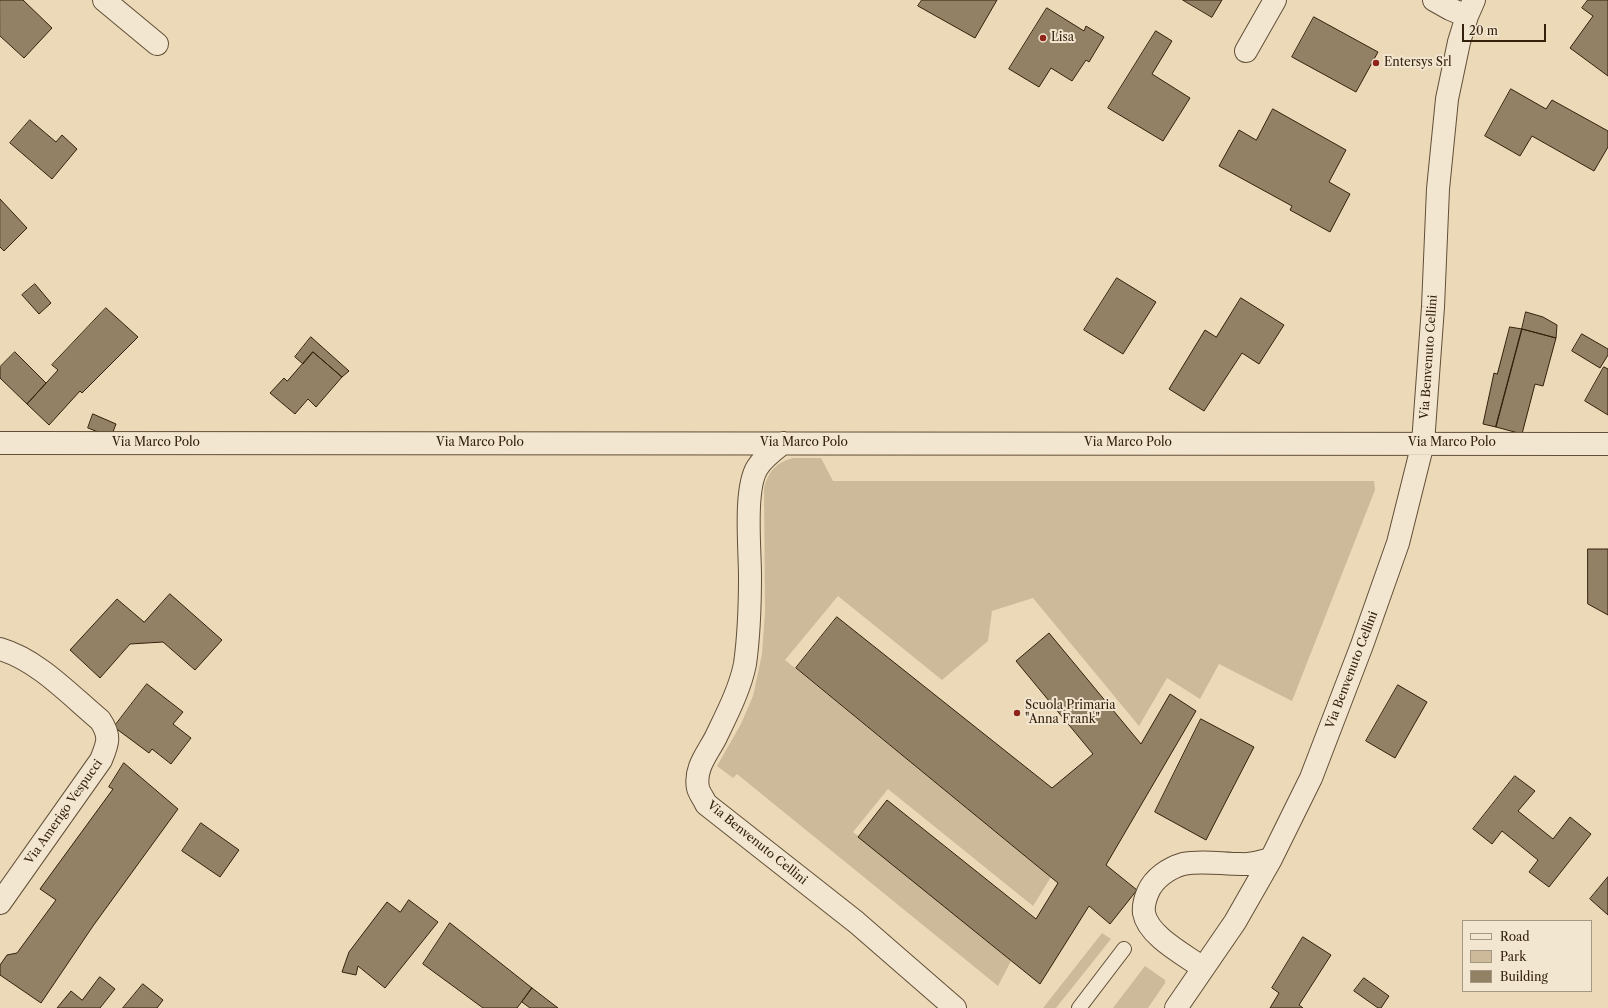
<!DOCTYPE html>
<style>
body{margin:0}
#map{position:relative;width:1608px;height:1008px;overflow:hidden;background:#ebd9b8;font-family:"Libre Caslon Text",serif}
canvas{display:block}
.legend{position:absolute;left:1462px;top:920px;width:130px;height:72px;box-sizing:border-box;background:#f2e6d1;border:1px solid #a69782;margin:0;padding:5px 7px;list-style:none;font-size:12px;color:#34210c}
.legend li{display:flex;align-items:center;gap:8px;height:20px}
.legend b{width:20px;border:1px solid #a69782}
.scale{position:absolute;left:1462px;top:24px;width:84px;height:18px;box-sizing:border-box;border:2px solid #34210c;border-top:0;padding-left:5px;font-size:12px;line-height:14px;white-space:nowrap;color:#34210c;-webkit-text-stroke:3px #f2e6d1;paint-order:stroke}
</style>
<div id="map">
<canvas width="1608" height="1008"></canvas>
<ul class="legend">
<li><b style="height:5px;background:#f2e6d1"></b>Road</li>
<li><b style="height:11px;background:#ccba9b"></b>Park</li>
<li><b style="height:11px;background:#938165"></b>Building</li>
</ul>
<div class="scale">20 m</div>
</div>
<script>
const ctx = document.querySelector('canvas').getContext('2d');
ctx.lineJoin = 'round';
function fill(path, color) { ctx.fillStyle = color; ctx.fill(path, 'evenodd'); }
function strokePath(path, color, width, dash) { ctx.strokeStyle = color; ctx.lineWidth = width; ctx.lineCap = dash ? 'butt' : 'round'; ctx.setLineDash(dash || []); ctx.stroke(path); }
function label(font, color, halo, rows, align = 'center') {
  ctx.font = font + ' "Libre Caslon Text",serif'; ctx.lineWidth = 4; ctx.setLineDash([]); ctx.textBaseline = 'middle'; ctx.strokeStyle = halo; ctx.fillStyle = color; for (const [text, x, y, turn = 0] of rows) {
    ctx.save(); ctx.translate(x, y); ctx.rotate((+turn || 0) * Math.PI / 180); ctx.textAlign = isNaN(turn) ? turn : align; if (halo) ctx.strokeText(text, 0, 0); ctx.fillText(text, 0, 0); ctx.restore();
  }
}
const green = new Path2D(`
 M 793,458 L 821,458 L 833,481 L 1374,481 L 1375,490 L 1292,701 L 1219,664 L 1200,699 L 1167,678 L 1139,726 L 1033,598 L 992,611 L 988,641 L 942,680 L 838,596 L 785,660 L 1051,877 L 1033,906 L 888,789 L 853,832 L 1011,961 L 998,986 L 737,774 L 733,778 L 717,766 L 741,724 L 753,696 L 762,654 L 765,612 L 764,488 C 768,472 776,462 793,458 Z
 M 1102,933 L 1111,939 L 1056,1008 L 1043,1008 Z
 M 1145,966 L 1165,980 L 1165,983 L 1148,1008 L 1113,1008 Z`);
const building = new Path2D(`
 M 0,0 L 23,0 L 52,28 L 24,58 L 0,36 Z
 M 922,0 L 997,0 L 975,38 L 918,6 Z
 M 1183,0 L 1222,0 L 1212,17 Z
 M 1588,0 L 1608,0 L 1608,76 L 1570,48 L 1593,16 L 1582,8 Z
 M 1047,8 L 1084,31 L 1086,26 L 1104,37 L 1089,62 L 1086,60 L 1072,81 L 1051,68 L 1039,87 L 1009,69 Z
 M 1314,17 L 1378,52 L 1356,92 L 1292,57 Z
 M 1156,31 L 1172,41 L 1152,74 L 1190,98 L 1163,141 L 1108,108 Z
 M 1511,89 L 1546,109 L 1552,100 L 1608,131 L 1608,147 L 1594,171 L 1532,136 L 1520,156 L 1485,136 Z
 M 1273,109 L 1346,150 L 1329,182 L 1350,194 L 1330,232 L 1290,210 L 1292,206 L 1219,166 L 1239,130 L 1256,140 Z
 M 30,120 L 56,142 L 62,135 L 77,149 L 52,179 L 10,143 Z
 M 0,199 L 27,228 L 4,251 L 0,247 Z
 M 1117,278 L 1156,302 L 1123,354 L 1084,330 Z
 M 35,284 L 51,303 L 39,314 L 22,295 Z
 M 1241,298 L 1284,325 L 1259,364 L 1242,353 L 1204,411 L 1169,389 L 1205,330 L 1216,337 Z
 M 106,308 L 138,337 L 82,393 L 80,391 L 49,425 L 27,404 L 58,370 L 52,365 Z
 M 1526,312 L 1543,317 L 1557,325 L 1556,338 L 1522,329 Z
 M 1510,327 L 1522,329 L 1496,427 L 1483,424 L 1494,373 L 1497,374 Z
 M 1522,329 L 1556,338 L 1543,386 L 1535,384 L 1522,434 L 1496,427 Z
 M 1582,334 L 1608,349 L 1608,355 L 1600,368 L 1572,351 Z
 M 311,337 L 349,371 L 342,377 L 313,352 L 303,364 L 295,357 Z
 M 15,352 L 46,383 L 27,404 L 0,378 L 0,367 Z
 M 313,352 L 342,377 L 316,407 L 308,399 L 295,414 L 270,393 L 284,378 L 287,381 Z
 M 1604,367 L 1608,369 L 1608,415 L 1585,401 Z
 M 93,414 L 116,424 L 111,437 L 88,428 Z
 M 1588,549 L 1608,549 L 1608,615 L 1588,604 Z
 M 170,594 L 222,640 L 195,670 L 163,642 L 130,644 L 100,678 L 70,650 L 117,599 L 144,622 Z
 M 837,617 L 1052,788 L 1093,754 L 1016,661 L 1049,633 L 1141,744 L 1170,694 L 1196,711 L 1106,865 L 1137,890 L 1110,924 L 1089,906 L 1040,984 L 858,837 L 887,800 L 1036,919 L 1058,883 L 796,668 Z
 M 147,684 L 183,712 L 173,724 L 191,738 L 171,764 L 152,749 L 149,753 L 114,727 Z
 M 1398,685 L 1427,702 L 1395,758 L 1366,741 Z
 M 1201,719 L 1254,747 L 1206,840 L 1155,812 Z
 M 124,763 L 178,809 L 93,926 L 41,1003 L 0,975 L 0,965 L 7,955 L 17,953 L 56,900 L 40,889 L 113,789 L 109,787 Z
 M 1515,776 L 1535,791 L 1518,811 L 1553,839 L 1570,817 L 1591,834 L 1549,887 L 1529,872 L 1538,860 L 1502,831 L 1492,844 L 1473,829 Z
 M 201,823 L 239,850 L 220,877 L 182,851 Z
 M 1608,877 L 1608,915 L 1590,899 Z
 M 409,900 L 438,922 L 385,988 L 358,966 L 356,975 L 342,972 L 349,952 L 387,902 L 400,912 Z
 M 450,923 L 532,988 L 517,1008 L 483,1008 L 423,964 Z
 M 1303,937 L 1331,955 L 1299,1005 L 1303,1008 L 1270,1008 L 1279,993 L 1272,988 Z
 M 100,977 L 115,989 L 100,1008 L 57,1008 L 71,991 L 82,1000 Z
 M 1364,978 L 1389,996 L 1381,1008 L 1378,1008 L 1354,991 Z
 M 143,984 L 163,1000 L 157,1008 L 123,1008 Z
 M 532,988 L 558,1008 L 530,1008 L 522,1002 Z`);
const lane = new Path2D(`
 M 1079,1008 L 1124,949`);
const street = new Path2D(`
 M 104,0 L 157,44
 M 1434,0 L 1450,9 L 1467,16
 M 1246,51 L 1275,0
 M 0,443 L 1608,444
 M 783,443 C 774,450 763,458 757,468 C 744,490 750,549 750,576 C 750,606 749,635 745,664 C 740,689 727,714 716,737 C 708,753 694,768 698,788 C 699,793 704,799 706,804 L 856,922 L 955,1008
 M 0,649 C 38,660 70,695 100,720 C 111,736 108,743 101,760 L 0,903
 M 1203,968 C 1185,955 1148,936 1144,913 C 1143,905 1145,899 1148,892 C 1154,878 1169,868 1183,864 C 1201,860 1222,864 1241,864 C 1251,865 1261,861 1271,859
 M 1176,1008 L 1235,922 L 1271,859 L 1311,778 L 1362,645 L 1398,543 L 1423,443 L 1433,307 L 1438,189 L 1447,99 L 1459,42 L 1467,16 L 1474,0`);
const markers = [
 [1043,38,4,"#8f2418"],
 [1376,63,4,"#8f2418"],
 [1017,713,4,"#8f2418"]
];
const poiNames = [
 ["Lisa",1051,38],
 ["Entersys Srl",1384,63],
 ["Scuola Primaria",1025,706],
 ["\"Anna Frank\"",1025,720]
];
const streetNames = [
 ["Via Benvenuto Cellini",1429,357,-86],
 ["Via Marco Polo",156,443],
 ["Via Marco Polo",480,443],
 ["Via Marco Polo",804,443],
 ["Via Marco Polo",1128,443],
 ["Via Marco Polo",1452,443],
 ["Via Benvenuto Cellini",1352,670,-69],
 ["Via Amerigo Vespucci",64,812,-55],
 ["Via Benvenuto Cellini",757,843,39]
];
fill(green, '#ccba9b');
fill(building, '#938165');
strokePath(building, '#34210c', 1);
strokePath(lane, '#624f37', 16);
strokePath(street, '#624f37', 24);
strokePath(lane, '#f2e6d1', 14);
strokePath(street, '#f2e6d1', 22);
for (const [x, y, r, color] of markers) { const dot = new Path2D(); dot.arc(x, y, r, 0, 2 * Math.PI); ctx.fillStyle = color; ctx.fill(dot); strokePath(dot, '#f2e6d1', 1.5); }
label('12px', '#34210c', '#f2e6d1', poiNames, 'left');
label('12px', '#34210c', '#f2e6d1', streetNames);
</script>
